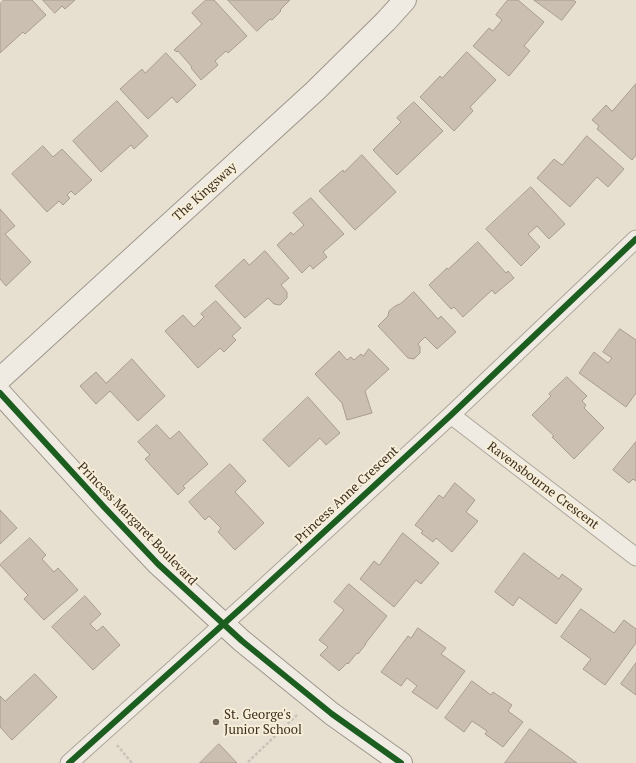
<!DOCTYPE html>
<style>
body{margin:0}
canvas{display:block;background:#e7e0d1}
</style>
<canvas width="636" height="763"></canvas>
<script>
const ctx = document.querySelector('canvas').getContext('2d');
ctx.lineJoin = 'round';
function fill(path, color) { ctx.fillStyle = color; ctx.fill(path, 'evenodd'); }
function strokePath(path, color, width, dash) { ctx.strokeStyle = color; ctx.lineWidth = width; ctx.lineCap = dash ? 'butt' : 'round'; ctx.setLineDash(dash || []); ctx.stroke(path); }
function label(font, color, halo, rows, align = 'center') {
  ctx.font = font + ' "PT Serif",serif'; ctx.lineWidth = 4; ctx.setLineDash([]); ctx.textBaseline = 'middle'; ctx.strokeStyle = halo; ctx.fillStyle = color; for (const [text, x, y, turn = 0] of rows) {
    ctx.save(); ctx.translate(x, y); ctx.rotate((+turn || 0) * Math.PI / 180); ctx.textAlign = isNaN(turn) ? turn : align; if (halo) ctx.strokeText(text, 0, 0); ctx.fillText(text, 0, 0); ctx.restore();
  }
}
const building = new Path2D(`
 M 4,0 L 32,0 L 46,15 L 25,34 L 23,32 L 0,53 L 0,4 Z
 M 43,0 L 75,0 L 65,9 L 62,6 L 55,13 Z
 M 206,0 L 214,0 L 247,36 L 228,53 L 226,51 L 215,61 L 218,65 L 201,80 L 191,68 L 192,67 L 178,51 L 177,52 L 174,50 L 202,24 L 192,13 Z
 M 228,0 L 290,0 L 280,10 L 281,11 L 272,20 L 270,19 L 257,31 Z
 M 508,0 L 518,0 L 544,22 L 524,46 L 530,51 L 509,76 L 473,46 L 489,28 L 493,31 L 502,20 L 496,15 Z
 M 534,0 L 573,0 L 576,2 L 562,20 Z
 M 467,52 L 496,80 L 470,107 L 473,111 L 454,131 L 420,97 L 440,76 L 442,78 Z
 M 166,53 L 196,85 L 177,103 L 172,97 L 148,119 L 120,89 L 142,69 L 145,73 Z
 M 636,84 L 636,155 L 632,160 L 597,129 L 599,126 L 592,120 L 606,105 L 612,111 Z
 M 117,101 L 148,136 L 134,149 L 131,145 L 101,172 L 73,141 Z
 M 414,102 L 443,131 L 397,175 L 373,150 L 401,122 L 397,118 Z
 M 587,136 L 624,169 L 608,187 L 597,177 L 570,207 L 537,178 L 554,159 L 562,165 Z
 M 43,146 L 53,157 L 62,149 L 92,180 L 75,195 L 71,191 L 67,195 L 70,198 L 63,205 L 59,201 L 47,212 L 12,174 Z
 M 362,155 L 396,192 L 355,230 L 319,191 L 343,170 L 344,172 Z
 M 531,187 L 565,224 L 549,239 L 537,226 L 528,234 L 540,247 L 521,266 L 486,229 Z
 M 311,198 L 344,234 L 323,252 L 327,257 L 313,269 L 310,265 L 302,273 L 277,245 L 291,232 L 293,235 L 304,225 L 293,213 Z
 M 0,209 L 15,226 L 5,234 L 31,262 L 6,286 L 0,279 Z
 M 478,242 L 506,273 L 508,271 L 514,278 L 495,294 L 492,290 L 463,317 L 454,307 L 451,309 L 429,285 L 447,268 L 448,269 Z
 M 265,251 L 289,278 L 281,285 L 287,292 L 287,298 L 280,305 L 274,304 L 268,298 L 245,318 L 215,286 L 244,259 L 249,265 Z
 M 414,292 L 438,319 L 441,316 L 456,332 L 437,349 L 425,337 L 418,344 L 420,347 L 420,353 L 414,359 L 408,358 L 378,326 L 388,316 L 389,311 L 395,306 L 400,304 Z
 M 216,301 L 241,328 L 232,336 L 236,340 L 224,352 L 220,348 L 198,368 L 165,331 L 183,315 L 194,327 L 204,317 L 201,314 Z
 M 620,329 L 636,340 L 636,393 L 626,407 L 579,373 L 594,352 L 608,363 L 612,358 L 603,352 Z
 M 369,349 L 389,369 L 365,391 L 372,413 L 347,420 L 342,403 L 315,374 L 339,351 L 347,360 L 351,357 L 354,360 L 361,354 L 363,356 Z
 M 132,359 L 165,396 L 138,421 L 110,391 L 96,404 L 80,386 L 96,372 L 106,383 Z
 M 567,377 L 587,396 L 582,401 L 586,405 L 584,408 L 604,428 L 574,459 L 552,437 L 554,436 L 532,415 L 551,396 L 549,394 Z
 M 308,397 L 340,433 L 326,445 L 320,438 L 289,467 L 263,440 Z
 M 157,425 L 170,439 L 179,431 L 208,464 L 183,486 L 185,488 L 178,495 L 145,459 L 150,455 L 138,442 Z
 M 636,442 L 636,481 L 633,479 L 629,483 L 613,470 Z
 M 230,464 L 246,481 L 235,492 L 264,523 L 235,550 L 218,532 L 221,528 L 209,516 L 205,520 L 189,502 Z
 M 455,483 L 475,500 L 466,512 L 478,521 L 452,552 L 436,538 L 433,542 L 421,533 L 423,531 L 415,525 L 439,495 L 443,498 Z
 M 0,510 L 17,528 L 0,544 Z
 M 403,533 L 439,563 L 421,584 L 416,580 L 394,607 L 360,579 L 374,561 L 379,565 Z
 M 30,538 L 46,555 L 42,559 L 54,572 L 58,568 L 78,590 L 44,620 L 24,599 L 28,595 L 0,565 Z
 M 524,553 L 559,579 L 562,574 L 582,589 L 556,624 L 519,597 L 513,606 L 495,592 Z
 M 349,584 L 387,616 L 365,644 L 366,644 L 358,654 L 357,653 L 348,664 L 347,663 L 339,671 L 320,655 L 328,647 L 319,640 L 344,610 L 334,602 Z
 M 85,596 L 101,614 L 90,624 L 97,631 L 103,626 L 120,645 L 93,670 L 52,627 Z
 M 581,609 L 614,633 L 624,620 L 636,629 L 636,643 L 605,685 L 583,669 L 591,659 L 561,637 Z
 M 418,628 L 446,648 L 441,654 L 465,671 L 437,709 L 412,692 L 417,686 L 407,678 L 401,686 L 381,672 L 408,636 L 411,638 Z
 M 636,663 L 636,695 L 621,684 Z
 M 35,674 L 57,697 L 12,740 L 0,727 L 0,696 L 5,701 Z
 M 472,681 L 491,695 L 493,692 L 512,705 L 508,711 L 523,722 L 503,747 L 485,734 L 487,731 L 472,721 L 464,732 L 445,718 Z
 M 530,729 L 577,763 L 505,763 Z
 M 219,744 L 237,763 L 200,763 Z`);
const path = new Path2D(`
 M 117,745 L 132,763
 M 248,762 L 298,714`);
const street = new Path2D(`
 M 451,415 L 636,557
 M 69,763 L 248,602 L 451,415 L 636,239`);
const secondary = new Path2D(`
 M 0,379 L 315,91 L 386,21 L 405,0
 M 0,393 L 104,507 L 158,564 L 242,641 L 332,714 L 401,763`);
const cycleway = new Path2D(`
 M 0,393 L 104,507 L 158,564 L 242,641 L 332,714 L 401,763
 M 69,763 L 248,602 L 451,415 L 636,239`);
const markers = [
 [216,722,4,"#786c5e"]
];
const streetNames = [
 ["The Kingsway",205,192,-42],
 ["Ravensbourne Crescent",543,486,37],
 ["Princess Anne Crescent",347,495,-43],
 ["Princess Margaret Boulevard",137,524,46]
];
const poiNames = [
 ["St. George's",224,715],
 ["Junior School",224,730]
];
fill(building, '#cbbfb2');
strokePath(building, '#a89c90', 1);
strokePath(street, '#ada599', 19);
strokePath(secondary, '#9c958a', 24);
strokePath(path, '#c8c2b9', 2.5, [3, 2]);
strokePath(street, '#efebe3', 17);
strokePath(secondary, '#efebe3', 22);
strokePath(cycleway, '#1b5e20', 6);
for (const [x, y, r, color] of markers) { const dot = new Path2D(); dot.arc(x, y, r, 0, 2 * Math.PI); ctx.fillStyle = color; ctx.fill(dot); strokePath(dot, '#f7eed8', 1.5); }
label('13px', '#3d2e20', '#f7eed8', streetNames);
label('13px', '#3d2e20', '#f7eed8', poiNames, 'left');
</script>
